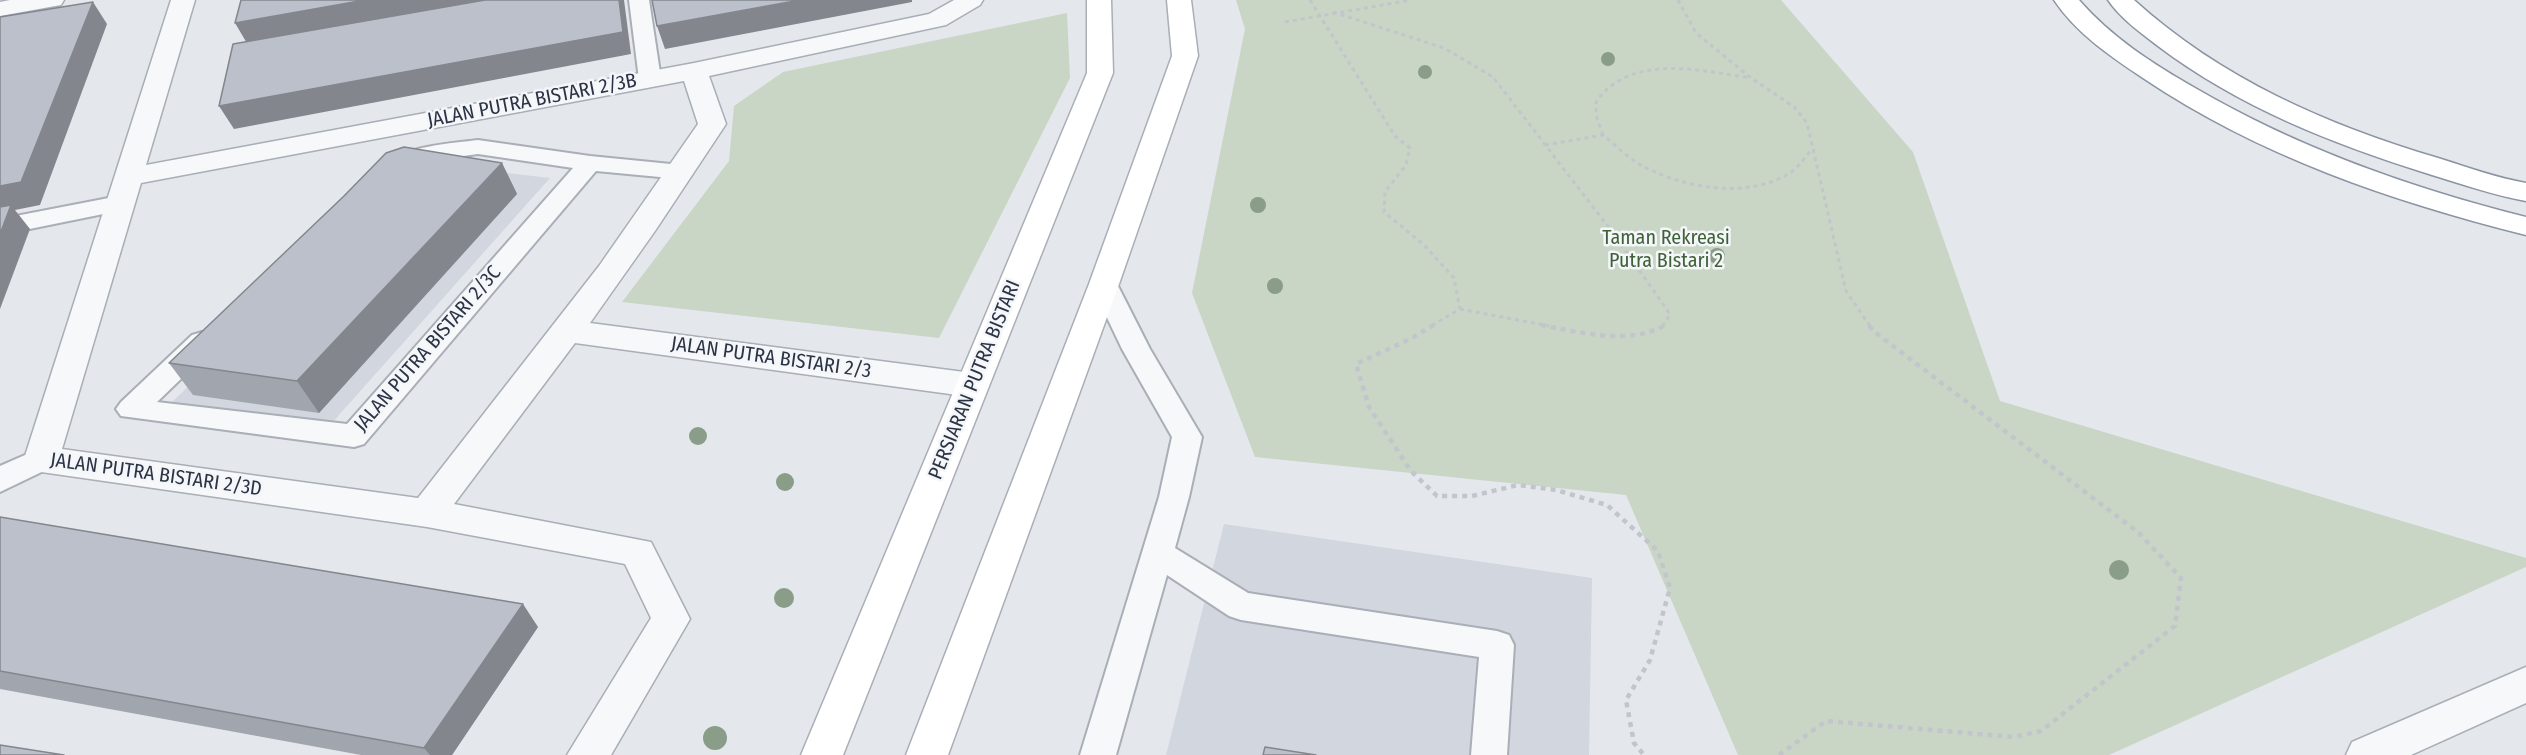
<!DOCTYPE html>
<style>
body{margin:0}
canvas{display:block;background:#e4e7ec}
</style>
<canvas width="2526" height="755"></canvas>
<script>
const ctx = document.querySelector('canvas').getContext('2d');
ctx.lineJoin = 'round';
function fill(path, color) { ctx.fillStyle = color; ctx.fill(path, 'evenodd'); }
function strokePath(path, color, width, dash) { ctx.strokeStyle = color; ctx.lineWidth = width; ctx.lineCap = dash ? 'butt' : 'round'; ctx.setLineDash(dash || []); ctx.stroke(path); }
function label(font, color, halo, rows, align = 'center') {
  ctx.font = font + ' "Fira Sans Condensed",sans-serif'; ctx.lineWidth = 5; ctx.setLineDash([]); ctx.textBaseline = 'middle'; ctx.strokeStyle = halo; ctx.fillStyle = color; for (const [text, x, y, turn = 0] of rows) {
    ctx.save(); ctx.translate(x, y); ctx.rotate((+turn || 0) * Math.PI / 180); ctx.textAlign = isNaN(turn) ? turn : align; if (halo) ctx.strokeText(text, 0, 0); ctx.fillText(text, 0, 0); ctx.restore();
  }
}
const built = new Path2D(`
 M 420,163 L 550,178 L 331,424 L 170,404 Z
 M 1224,524 L 1592,578 L 1589,755 L 1166,755 Z`);
const green = new Path2D(`
 M 1236,0 L 1781,0 L 1913,152 L 2000,401 L 2526,558 L 2526,567 L 2109,755 L 1738,755 L 1626,495 L 1255,457 L 1192,293 L 1245,29 Z
 M 1067,13 L 1070,78 L 939,338 L 622,302 L 729,161 L 734,106 L 783,72 Z`);
const pathFar1 = new Path2D(`
 M 1310,0 L 1395,136 L 1410,148 L 1406,165 L 1385,192 L 1384,212 L 1423,244 L 1454,278 L 1460,309 L 1431,326
 M 1678,0 L 1696,33 L 1751,78 L 1794,107 L 1807,123 L 1846,291 L 1870,326
 M 1333,12 L 1444,48 L 1493,77 L 1613,233 L 1670,314 L 1663,326
 M 1285,22 L 1411,0
 M 1603,135 L 1596,115 L 1596,102 C 1630,53 1699,70 1750,78
 M 1545,145 L 1603,135 C 1615,145 1626,156 1639,164 C 1682,188 1746,200 1790,173 C 1799,167 1805,157 1812,149
 M 1460,309 L 1549,326`);
const path = new Path2D(`
 M 1434,325 L 1410,339 L 1356,364 L 1369,407 L 1411,471 L 1437,496 L 1472,496 L 1518,485 L 1556,490 L 1607,505 L 1658,551 L 1670,588 L 1650,660 L 1626,700 L 1634,743 L 1644,755
 M 1541,325 C 1579,332 1630,346 1665,325
 M 1779,755 L 1826,721 L 2014,737 L 2041,731 L 2175,626 L 2181,578 L 2139,533 L 1872,330 L 1869,325`);
const service = new Path2D(`
 M 629,0 L 649,0 L 661,79 L 658,84 L 650,86 L 642,84 L 639,79 Z
 M 478,140 L 590,156 L 681,165 L 690,167 L 693,172 L 690,177 L 681,179 L 596,171 L 364,444 L 354,447 L 121,416 L 116,409 L 121,402 L 192,335 L 202,332 L 212,335 L 216,342 L 212,349 L 157,402 L 347,424 L 573,168 L 478,154 L 434,160 L 398,173 L 389,171 L 386,166 C 400,146 455,143 478,140 Z
 M 119,196 L 128,199 L 131,204 L 128,209 L 0,235 L 0,219 Z
 M 1104,275 L 1113,278 L 1117,284 L 1150,349 L 1202,437 L 1189,497 L 1175,548 L 1248,593 L 1497,631 L 1509,635 L 1514,645 L 1507,755 L 1471,755 L 1479,657 L 1241,620 L 1229,616 L 1167,575 L 1116,755 L 1080,755 L 1159,497 L 1172,437 L 1122,349 L 1091,284 L 1095,278 Z
 M 41,448 L 52,451 L 56,459 L 52,467 L 0,492 L 0,466 Z`);
const minor = new Path2D(`
 M 10,0 L 64,0 L 61,5 L 0,16 L 0,2 Z
 M 171,0 L 195,0 L 146,165 L 694,63 L 929,14 L 954,0 L 983,0 L 980,5 L 946,25 L 709,76 L 726,124 L 655,231 L 590,323 L 972,373 L 984,377 L 989,385 L 984,393 L 972,397 L 575,343 L 454,504 L 651,542 L 690,619 L 611,755 L 567,755 L 651,618 L 625,564 L 427,527 L 41,472 L 29,468 L 24,459 ZM 684,81 L 698,124 L 599,266 L 418,498 L 62,449 L 141,183 Z
 M 2526,667 L 2526,703 L 2411,755 L 2346,755 L 2352,742 Z`);
const secondary = new Path2D(`
 M 1087,0 L 1111,0 L 1113,73 L 843,755 L 801,755 L 1087,73 Z
 M 1167,0 L 1191,0 L 1198,56 L 1119,284 L 948,755 L 906,755 L 1089,284 L 1172,56 Z`);
const motorway = new Path2D(`
 M 2054,0 L 2079,0 C 2111,37 2153,64 2195,88 C 2298,148 2410,188 2526,217 L 2526,235 C 2391,201 2259,156 2143,78 C 2110,56 2076,33 2054,0 Z
 M 2108,0 L 2134,0 C 2221,79 2327,125 2438,158 C 2467,167 2496,178 2526,183 L 2526,201 C 2493,195 2461,184 2429,174 C 2333,144 2239,107 2158,46 C 2141,33 2120,18 2108,0 Z`);
const trees = [
 [1608,59,7],
 [1425,72,7],
 [1258,205,8],
 [1717,256,8],
 [1275,286,8],
 [698,436,9],
 [785,482,9],
 [2119,570,10],
 [784,598,10],
 [715,738,12]
];
const wall = new Path2D(`
 M 502,163 L 517,194 L 319,413 L 193,395 L 169,363 Z
 M 0,517 L 538,627 L 452,755 L 361,755 L 0,689 Z`);
const shadedWall = new Path2D(`
 M 365,0 L 501,0 L 248,45 L 235,23 Z
 M 619,0 L 624,0 L 631,54 L 234,129 L 219,106 Z
 M 800,0 L 912,0 L 912,2 L 665,49 L 657,26 Z
 M 93,2 L 107,24 L 40,205 L 15,210 L 30,229 L 0,309 L 0,186 Z
 M 502,163 L 517,194 L 319,413 L 297,381 Z
 M 523,604 L 538,627 L 452,755 L 430,755 L 424,748 Z`);
const building = new Path2D(`
 M 241,0 L 365,0 L 235,23 Z
 M 485,0 L 619,0 L 623,32 L 219,106 L 233,44 Z
 M 652,0 L 800,0 L 657,26 Z
 M 93,2 L 21,182 L 0,186 L 0,17 Z
 M 404,147 L 502,163 L 297,381 L 169,363 L 344,196 L 386,153 Z
 M 11,205 L 0,234 L 0,207 Z
 M 0,517 L 523,604 L 424,748 L 0,671 Z
 M 0,745 L 64,755 L 0,755 Z
 M 1265,747 L 1316,755 L 1263,755 Z`);
const streetNames = [
 ["JALAN PUTRA BISTARI 2/3B",532,101,-11],
 ["JALAN PUTRA BISTARI 2/3C",428,349,-49],
 ["JALAN PUTRA BISTARI 2/3",771,358,8],
 ["PERSIARAN PUTRA BISTARI",975,380,-68],
 ["JALAN PUTRA BISTARI 2/3D",156,475,8]
];
const parkNames = [
 ["Taman Rekreasi",1666,238],
 ["Putra Bistari 2",1666,261]
];
fill(built, '#d2d6de');
fill(green, '#c9d6c5');
strokePath(service, '#a9aeb7', 4);
strokePath(minor, '#a9aeb7', 3);
strokePath(secondary, '#a9aeb7', 3);
strokePath(motorway, '#8b94a3', 3);
strokePath(pathFar1, '#c2c5cb', 3, [4, 4]);
strokePath(path, '#c2c5cb', 4.5, [5, 5]);
fill(service, '#f7f8fa');
fill(minor, '#f7f8fa');
fill(secondary, '#fff');
fill(motorway, '#fff');
ctx.fillStyle = '#899d89';
for (const [x, y, r] of trees) { ctx.beginPath(); ctx.arc(x, y, r, 0, 2 * Math.PI); ctx.fill(); }
fill(wall, '#a1a5ae');
fill(shadedWall, '#83868d');
fill(building, '#bbc0ca');
strokePath(building, '#83868d', 1.5);
label('20px', '#2b3445', '#f4f6f9', streetNames);
label('20px', '#3f6138', '#f4f6f9', parkNames);
</script>
